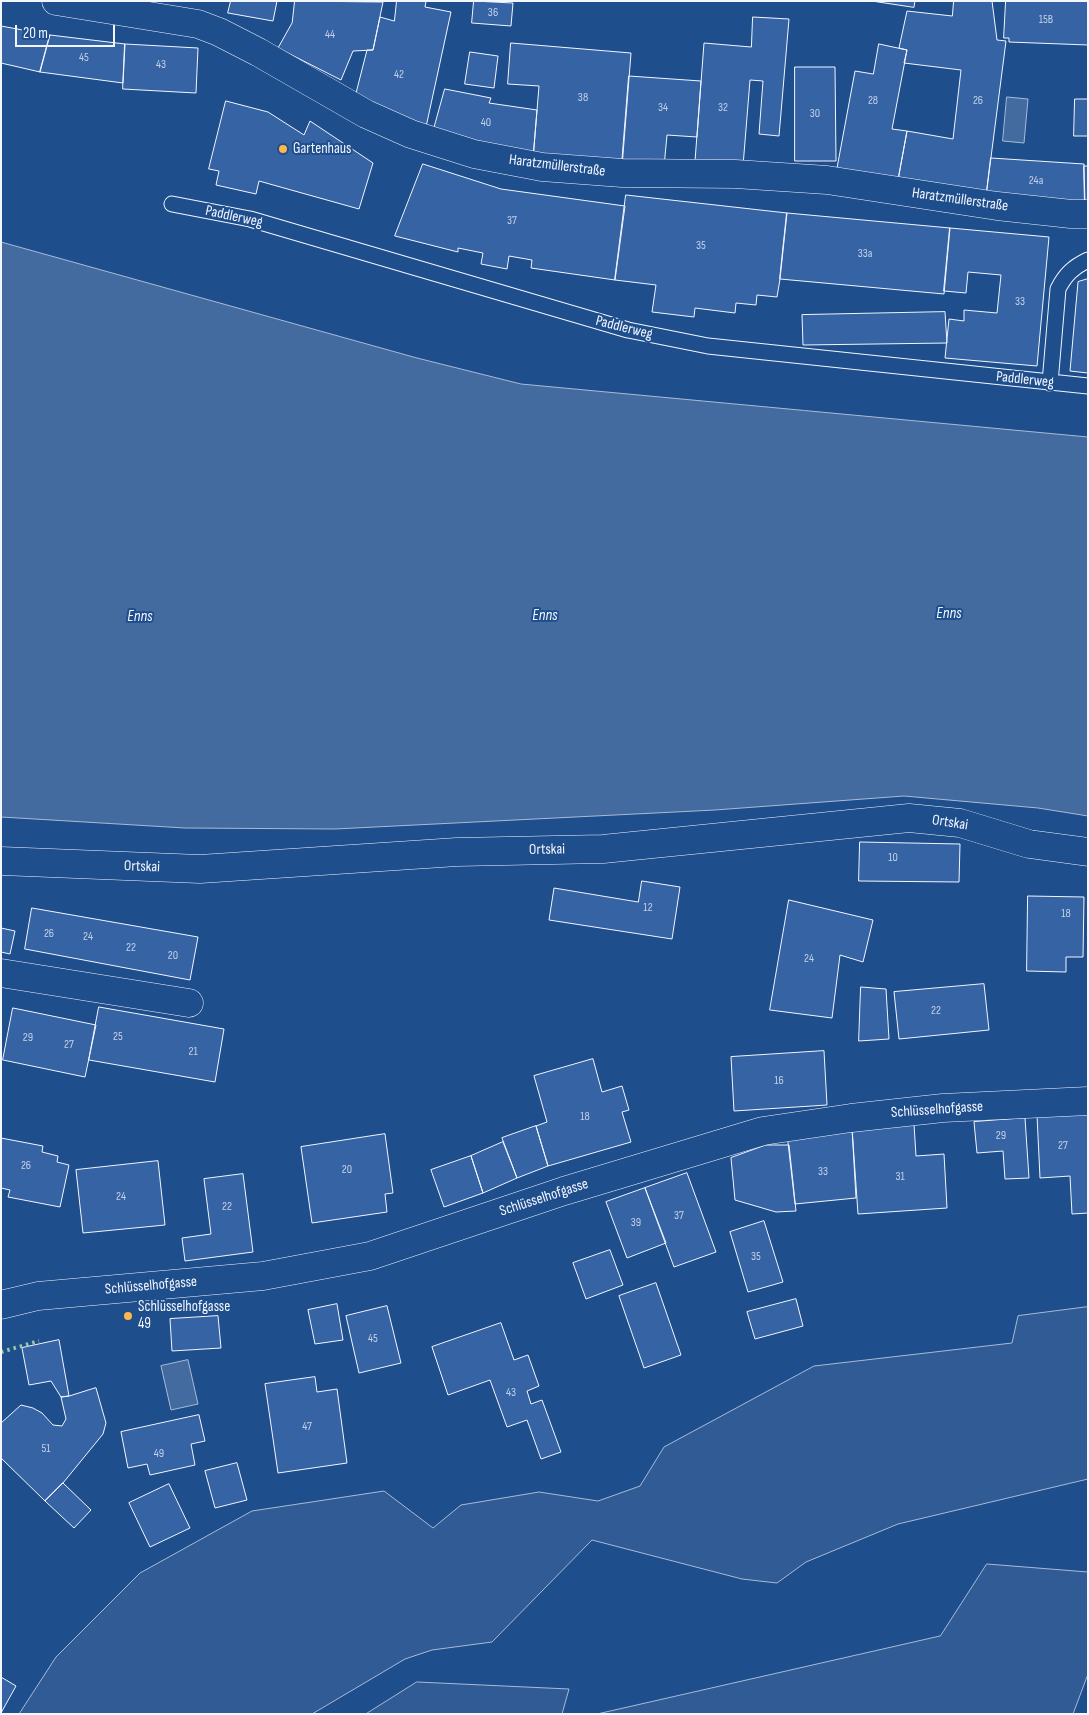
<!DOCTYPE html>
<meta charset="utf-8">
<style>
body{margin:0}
#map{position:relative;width:1089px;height:1715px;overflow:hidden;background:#1f4e8c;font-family:"Sofia Sans Condensed",sans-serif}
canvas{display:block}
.frame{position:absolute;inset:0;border:2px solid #f2f6ff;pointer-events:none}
.scale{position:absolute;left:15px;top:25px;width:100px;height:22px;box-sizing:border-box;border:2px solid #f2f6ff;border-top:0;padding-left:6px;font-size:15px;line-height:18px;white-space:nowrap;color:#f2f6ff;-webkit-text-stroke:4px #1f4e8c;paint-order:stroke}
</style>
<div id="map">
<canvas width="1089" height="1715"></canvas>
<div class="frame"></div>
<div class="scale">20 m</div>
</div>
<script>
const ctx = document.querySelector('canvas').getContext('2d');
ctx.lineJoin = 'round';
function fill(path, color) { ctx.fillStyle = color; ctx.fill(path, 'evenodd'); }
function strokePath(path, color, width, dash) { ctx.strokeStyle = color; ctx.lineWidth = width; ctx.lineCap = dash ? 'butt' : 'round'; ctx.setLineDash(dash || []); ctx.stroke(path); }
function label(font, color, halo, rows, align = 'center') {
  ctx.font = font + ' "Sofia Sans Condensed",sans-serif'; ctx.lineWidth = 4; ctx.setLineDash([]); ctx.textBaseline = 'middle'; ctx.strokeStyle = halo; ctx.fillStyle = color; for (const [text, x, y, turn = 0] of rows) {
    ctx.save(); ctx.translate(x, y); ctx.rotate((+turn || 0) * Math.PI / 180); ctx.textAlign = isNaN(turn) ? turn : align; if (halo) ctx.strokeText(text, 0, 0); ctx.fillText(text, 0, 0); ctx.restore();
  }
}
const green = new Path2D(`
 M 1088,1307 L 1088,1479 L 898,1524 L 806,1562 L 777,1583 L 742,1579 L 592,1540 L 492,1642 L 432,1650 L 405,1659 L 312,1714 L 19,1714 L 56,1657 L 140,1573 L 252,1511 L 384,1491 L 433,1528 L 461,1505 L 539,1492 L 598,1501 L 640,1486 L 664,1447 L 814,1366 L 1012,1343 L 1018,1316 Z
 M 987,1564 L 1088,1572 L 1088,1674 L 1073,1714 L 597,1714 L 940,1636 Z
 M 417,1682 L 569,1689 L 562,1714 L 366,1714 Z`);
const water = new Path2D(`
 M 1007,97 L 1028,99 L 1024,143 L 1003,141 Z
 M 1,242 L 417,358 L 521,384 L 1088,437 L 1088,816 L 1038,808 L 904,796 L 715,810 L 335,829 L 185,828 L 1,817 Z
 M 188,1360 L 198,1404 L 171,1410 L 161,1366 Z`);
const building = new Path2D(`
 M 231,1 L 277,1 L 273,21 L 228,13 Z
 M 295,1 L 383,2 L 373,50 L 353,51 L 341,80 L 278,48 L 292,23 Z
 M 397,1 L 426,1 L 425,7 L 451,12 L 426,127 L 354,101 L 367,50 L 373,50 L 380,17 L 394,21 Z
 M 474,1 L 513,3 L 511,26 L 472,23 Z
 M 872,1 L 915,1 L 914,7 Z
 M 954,1 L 992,1 L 997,40 L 1006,41 L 986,196 L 898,180 L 907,131 L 953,139 L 961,70 L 904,63 L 907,50 L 899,48 L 907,11 L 952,16 Z
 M 1006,1 L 1088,1 L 1088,45 L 1009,42 L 1009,38 L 1004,38 Z
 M 753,17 L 789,19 L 779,136 L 759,134 L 763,81 L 750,80 L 743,166 L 695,161 L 704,43 L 751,47 Z
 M 1,26 L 50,35 L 40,72 L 1,63 Z
 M 50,35 L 125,44 L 123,83 L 40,72 Z
 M 511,43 L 631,53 L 622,167 L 533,159 L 539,86 L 508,84 Z
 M 125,44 L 198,48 L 196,93 L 123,89 Z
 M 879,44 L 907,50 L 892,129 L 907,131 L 898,180 L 837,168 L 855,71 L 873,74 Z
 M 470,52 L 498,56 L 494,88 L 465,84 Z
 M 795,67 L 835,67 L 836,161 L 795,161 Z
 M 629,76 L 701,81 L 697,137 L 667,135 L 664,167 L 622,164 Z
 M 445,89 L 491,98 L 489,103 L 537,110 L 533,159 L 432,136 Z
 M 1075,99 L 1088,99 L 1088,136 L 1074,136 Z
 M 226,101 L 268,112 L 304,135 L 310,121 L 373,163 L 359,209 L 259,181 L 256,194 L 216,185 L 219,171 L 209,169 Z
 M 991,158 L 1084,164 L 1085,206 L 986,200 Z
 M 423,164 L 501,189 L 625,206 L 615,280 L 531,268 L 532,260 L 509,256 L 507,269 L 481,264 L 483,253 L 458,248 L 458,252 L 395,236 Z
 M 1084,166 L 1088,166 L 1088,206 L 1085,206 Z
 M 626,195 L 787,213 L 780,279 L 777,297 L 757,295 L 756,305 L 736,303 L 735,313 L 695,308 L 694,317 L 652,312 L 656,285 L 615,280 Z
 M 787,213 L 950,228 L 944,294 L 780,279 Z
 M 950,228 L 1049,237 L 1037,366 L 945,358 L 949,319 L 964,321 L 964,310 L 997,313 L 1001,275 L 968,272 L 966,293 L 944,291 Z
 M 1088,279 L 1088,373 L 1070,371 L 1078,282 Z
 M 945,312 L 947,343 L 803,345 L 802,315 Z
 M 860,842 L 960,844 L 959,882 L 859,881 Z
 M 642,881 L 680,887 L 672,939 L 549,920 L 554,888 L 638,902 Z
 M 1028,896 L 1084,897 L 1083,957 L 1066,957 L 1066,972 L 1027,971 Z
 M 789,900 L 873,920 L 863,962 L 840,955 L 832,1018 L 770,1010 Z
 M 32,908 L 198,937 L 190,980 L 25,949 Z
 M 1,928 L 15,931 L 10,954 L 1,952 Z
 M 984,984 L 989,1030 L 899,1039 L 894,992 Z
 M 861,987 L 886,989 L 889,1039 L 859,1041 Z
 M 99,1007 L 224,1029 L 215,1082 L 89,1060 Z
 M 13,1008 L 96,1025 L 85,1077 L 3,1060 Z
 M 824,1051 L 827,1105 L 734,1111 L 731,1057 Z
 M 593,1059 L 602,1092 L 622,1086 L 629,1110 L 622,1112 L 631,1142 L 548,1166 L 536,1126 L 547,1122 L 534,1076 Z
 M 1088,1112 L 1088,1213 L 1072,1214 L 1070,1176 L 1040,1178 L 1037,1115 Z
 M 1025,1118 L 1029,1178 L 1005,1179 L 1003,1151 L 977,1153 L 974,1122 Z
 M 914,1124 L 916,1156 L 944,1154 L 947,1208 L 858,1214 L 852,1128 Z
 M 536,1126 L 548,1166 L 517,1178 L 502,1138 Z
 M 852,1128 L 856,1198 L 795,1204 L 787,1134 Z
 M 385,1134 L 393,1193 L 385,1194 L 387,1212 L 312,1223 L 301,1147 Z
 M 1,1138 L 43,1146 L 42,1152 L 58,1156 L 57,1162 L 69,1165 L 60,1207 L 8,1197 L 10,1190 L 1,1188 Z
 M 503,1142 L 517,1178 L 483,1193 L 471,1156 Z
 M 766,1145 L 789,1145 L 796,1211 L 776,1212 L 735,1200 L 731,1158 Z
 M 471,1156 L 483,1193 L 444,1207 L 431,1170 Z
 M 158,1161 L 165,1225 L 83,1233 L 76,1170 Z
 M 687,1173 L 716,1252 L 674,1267 L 645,1188 Z
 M 243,1174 L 253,1252 L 185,1261 L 182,1238 L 211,1234 L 204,1179 Z
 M 645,1188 L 666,1243 L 627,1258 L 606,1202 Z
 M 764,1221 L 783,1282 L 748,1292 L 730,1232 Z
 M 610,1250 L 623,1285 L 586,1299 L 573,1263 Z
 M 656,1283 L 681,1355 L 644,1368 L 619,1296 Z
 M 796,1299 L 803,1326 L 755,1339 L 747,1312 Z
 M 337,1304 L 343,1340 L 315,1344 L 308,1310 Z
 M 387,1306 L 401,1363 L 359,1373 L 346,1316 Z
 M 218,1316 L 221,1348 L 172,1351 L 170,1319 Z
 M 501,1323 L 514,1360 L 528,1355 L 539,1386 L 527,1391 L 531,1404 L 542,1400 L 561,1452 L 541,1459 L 527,1420 L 507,1427 L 490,1380 L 448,1395 L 432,1347 Z
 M 59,1340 L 69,1396 L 61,1397 L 51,1381 L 29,1385 L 22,1348 Z
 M 315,1377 L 317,1392 L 337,1389 L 347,1463 L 278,1473 L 265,1384 Z
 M 96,1388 L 106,1423 L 103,1434 L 63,1483 L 45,1501 L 1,1458 L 1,1423 L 21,1405 L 33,1408 L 42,1413 L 53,1425 L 62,1426 L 66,1419 L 61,1397 L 69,1396 Z
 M 199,1415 L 205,1441 L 191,1444 L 195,1465 L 150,1475 L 147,1464 L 128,1468 L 121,1432 Z
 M 237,1463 L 247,1500 L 215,1508 L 205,1471 Z
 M 63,1483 L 91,1510 L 74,1528 L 45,1501 Z
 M 169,1484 L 190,1528 L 150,1547 L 129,1503 Z
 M 1,1677 L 16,1686 L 1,1713 Z`);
const service = new Path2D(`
 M 172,204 L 250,219 L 628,330 L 708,346 L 1088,386
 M 1050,383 L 1058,289 C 1065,275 1073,267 1088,260`);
const minor = new Path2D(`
 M 56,1 L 198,24 L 219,32 L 258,52 L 366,114 L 411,134 L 474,154 L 542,167 L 622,173 L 735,174 L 827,180 L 997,206 L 1071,214 L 1088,214
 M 1,861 L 200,869 L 457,852 L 603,849 L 909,818 L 960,823 L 1029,844 L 1088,852
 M 1,973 L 189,1003
 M 1,1305 L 38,1296 L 263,1276 L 370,1256 L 564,1191 L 763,1131 L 851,1118 L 943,1108 L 1088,1101`);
const hedge = new Path2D(`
 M 1,1352 L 39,1341`);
const markers = [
 [283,149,5,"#ffb74d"],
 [128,1316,5,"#ffb74d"]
];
const numberNames = [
 ["36",493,13],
 ["15B",1046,20],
 ["44",330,35],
 ["45",84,58],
 ["43",161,65],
 ["42",399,75],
 ["38",583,98],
 ["28",873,101],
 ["26",978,101],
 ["34",663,108],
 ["32",723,108],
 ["30",815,114],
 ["40",486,123],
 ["24a",1036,181],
 ["37",512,221],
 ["35",701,246],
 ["33a",865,254],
 ["33",1020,302],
 ["10",893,858],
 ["12",648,908],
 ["18",1066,914],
 ["26",49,934],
 ["24",88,937],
 ["22",131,948],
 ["20",173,956],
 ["24",809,959],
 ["22",936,1011],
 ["25",118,1037],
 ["29",28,1038],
 ["27",69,1045],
 ["21",193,1052],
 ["16",779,1081],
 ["18",585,1117],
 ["29",1001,1136],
 ["27",1063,1146],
 ["26",26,1166],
 ["20",347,1170],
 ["33",823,1172],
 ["31",900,1177],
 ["24",121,1197],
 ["22",227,1207],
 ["37",679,1216],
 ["39",636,1223],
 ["35",756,1257],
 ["45",373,1339],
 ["43",511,1393],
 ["47",307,1427],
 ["51",46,1449],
 ["49",159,1454]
];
const poiNames = [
 ["Gartenhaus",293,149],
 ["Schlüsselhofgasse",138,1307],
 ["49",138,1324]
];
const streetNames = [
 ["Haratzmüllerstraße",557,166,7],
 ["Haratzmüllerstraße",960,200,8],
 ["Paddlerweg",234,217,12],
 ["Paddlerweg",624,328,14],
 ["Paddlerweg",1025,380,6],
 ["Ortskai",950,823,9],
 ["Ortskai",547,850,-1],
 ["Ortskai",142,867,2],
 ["Schlüsselhofgasse",937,1110,-4],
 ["Schlüsselhofgasse",544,1198,-18],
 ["Schlüsselhofgasse",151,1286,-5]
];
const waterNames = [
 ["Enns",949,614],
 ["Enns",545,616],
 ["Enns",140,617]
];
fill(green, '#305b95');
strokePath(green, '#a8bbd7', 1);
fill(water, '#446ba0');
strokePath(water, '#a8bbd7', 1);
fill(building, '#3563a3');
strokePath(building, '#f2f6ff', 1);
strokePath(service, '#f2f6ff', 17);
strokePath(minor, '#f2f6ff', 29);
strokePath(service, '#1f4e8c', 15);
strokePath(minor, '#1f4e8c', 28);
strokePath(hedge, '#97c8a6', 4, [2.5, 4]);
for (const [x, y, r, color] of markers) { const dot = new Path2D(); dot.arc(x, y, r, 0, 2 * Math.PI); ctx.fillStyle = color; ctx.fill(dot); strokePath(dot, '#1f4e8c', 2); }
label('12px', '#c3d1e8', null, numberNames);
label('15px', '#f2f6ff', '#1f4e8c', poiNames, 'left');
label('15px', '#f2f6ff', '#1f4e8c', streetNames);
label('italic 16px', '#f2f6ff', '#1f4e8c', waterNames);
</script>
